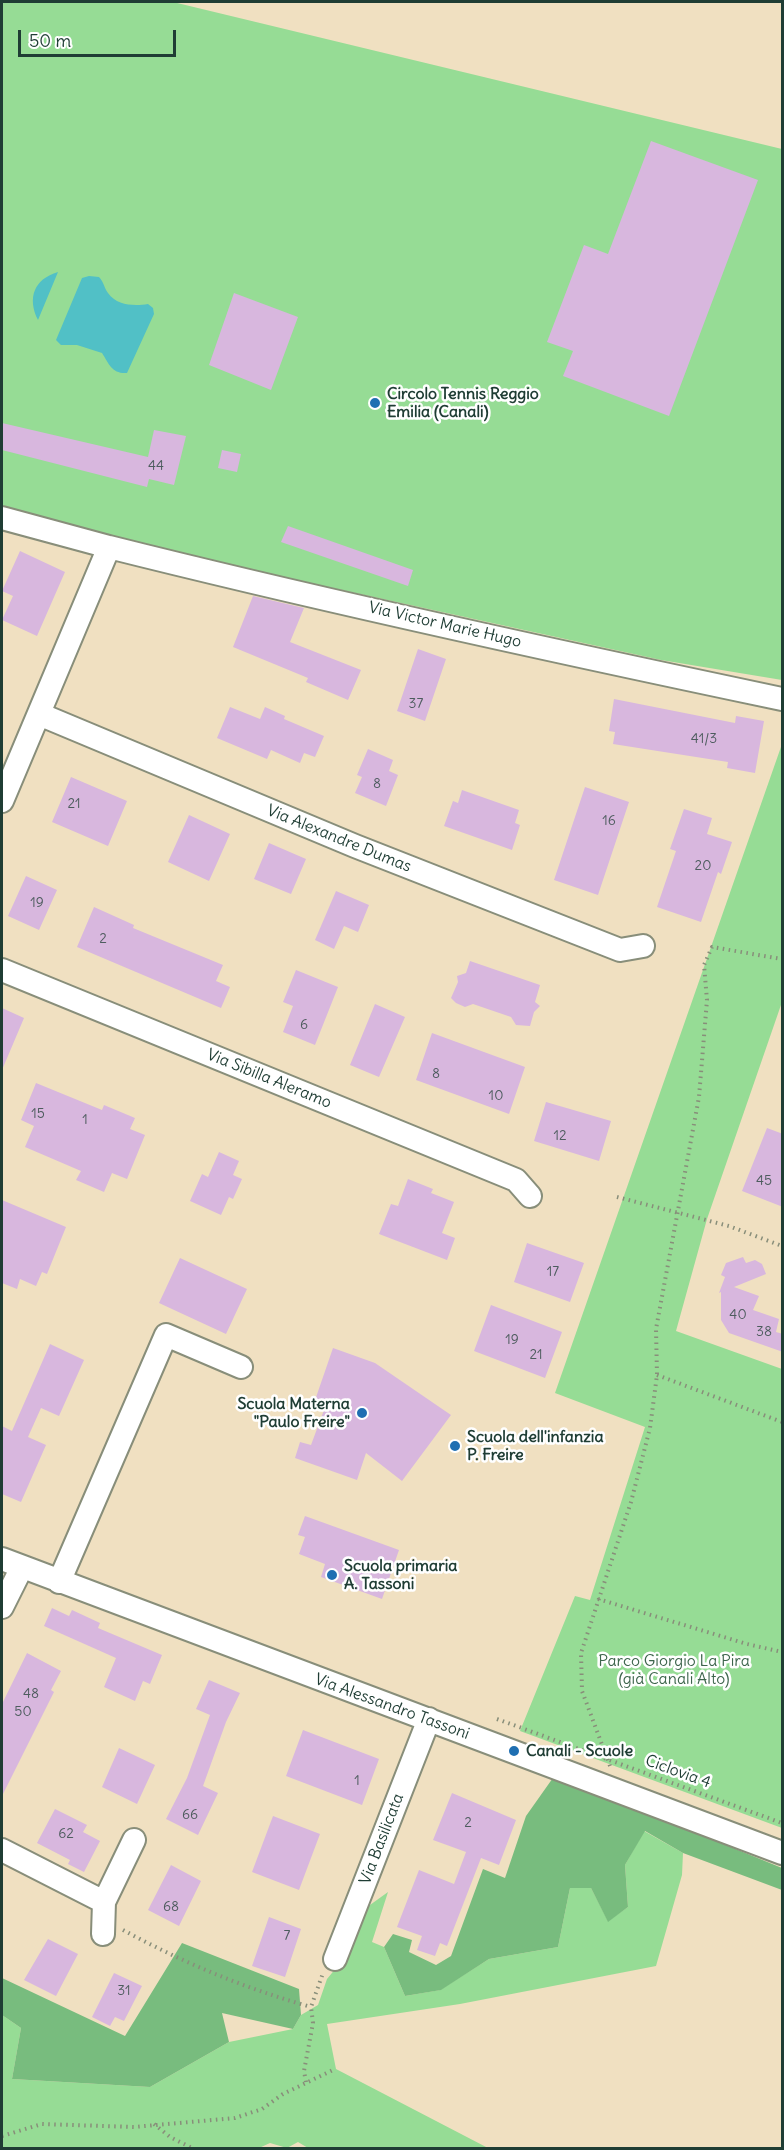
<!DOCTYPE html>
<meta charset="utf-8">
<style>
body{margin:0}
#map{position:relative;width:784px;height:2150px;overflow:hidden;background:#f0e0c1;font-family:Delius,sans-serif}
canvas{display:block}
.frame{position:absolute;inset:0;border:3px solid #1f3d34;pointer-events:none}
.scale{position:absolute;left:18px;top:30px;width:158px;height:27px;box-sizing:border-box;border:3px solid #1f3d34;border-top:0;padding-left:8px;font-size:18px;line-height:21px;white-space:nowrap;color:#1f3d34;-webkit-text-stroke:4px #fff;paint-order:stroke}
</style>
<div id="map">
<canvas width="784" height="2150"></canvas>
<div class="frame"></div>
<div class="scale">50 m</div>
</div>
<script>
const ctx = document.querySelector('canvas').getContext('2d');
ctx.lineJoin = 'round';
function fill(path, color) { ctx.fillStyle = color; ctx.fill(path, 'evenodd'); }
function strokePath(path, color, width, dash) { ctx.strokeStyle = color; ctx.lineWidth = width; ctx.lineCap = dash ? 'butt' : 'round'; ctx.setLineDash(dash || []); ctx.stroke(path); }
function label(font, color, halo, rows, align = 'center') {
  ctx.font = font + ' Delius,sans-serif'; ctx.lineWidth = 5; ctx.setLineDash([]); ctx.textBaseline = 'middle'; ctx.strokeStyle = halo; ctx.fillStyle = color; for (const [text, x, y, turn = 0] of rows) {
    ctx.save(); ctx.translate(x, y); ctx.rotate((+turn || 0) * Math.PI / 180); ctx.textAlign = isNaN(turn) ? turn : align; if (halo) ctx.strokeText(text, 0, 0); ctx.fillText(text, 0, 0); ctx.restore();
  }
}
const green = new Path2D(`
 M 2,2 L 173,2 L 782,149 L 782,680 L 661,660 L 182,555 L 2,506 Z
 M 782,744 L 782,1002 L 707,1219 L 676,1331 L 782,1369 L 782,1828 L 520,1731 L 575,1596 L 590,1600 L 645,1427 L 555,1393 Z
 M 644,1831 L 683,1853 L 682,1875 L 656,1966 L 460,2004 L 327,2024 L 336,2069 L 488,2148 L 308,2148 L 298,2142 L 287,2148 L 270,2143 L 259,2148 L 2,2148 L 2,2015 L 21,2028 L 12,2079 L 150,2087 L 229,2042 L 293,2029 L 301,2015 L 318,2005 L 327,1979 L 341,1962 L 363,1910 L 388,1892 L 372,1942 L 384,1947 L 405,1996 L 440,1990 L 489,1959 L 558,1947 L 570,1888 L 591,1888 L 608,1921 L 628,1907 L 625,1865 Z`);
const forest = new Path2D(`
 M 555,1775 L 782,1868 L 782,1890 L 683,1853 L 645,1831 L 625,1865 L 628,1907 L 608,1922 L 591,1888 L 570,1888 L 558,1947 L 489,1959 L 441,1990 L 405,1996 L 384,1947 L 393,1934 L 412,1940 L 409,1952 L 436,1965 L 451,1956 L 483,1869 L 505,1878 L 526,1816 Z
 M 182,1943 L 299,1989 L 301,2015 L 293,2029 L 222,2013 L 229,2042 L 150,2087 L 12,2079 L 21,2028 L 2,2015 L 2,1978 L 125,2036 Z`);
const water = new Path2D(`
 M 58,272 L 38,320 C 27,298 34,279 58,272 Z
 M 89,276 L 99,277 C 104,282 104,288 108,293 C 117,306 135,306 148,304 L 153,308 L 154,314 L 127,373 C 112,374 109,364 102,353 L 77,345 L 61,345 L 56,340 L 82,278 Z`);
const building = new Path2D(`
 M 651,141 L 758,180 L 669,416 L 563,376 L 573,351 L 547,342 L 584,245 L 608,254 Z
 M 234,293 L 298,317 L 271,390 L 209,365 Z
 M 2,423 L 148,457 L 154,430 L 186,436 L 174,485 L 149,479 L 147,487 L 2,450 Z
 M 222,450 L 241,454 L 237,472 L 218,468 Z
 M 288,526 L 413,570 L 408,586 L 281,542 Z
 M 20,551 L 65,572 L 37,636 L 2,620 L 13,596 L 2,591 Z
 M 253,596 L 304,608 L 290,642 L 361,670 L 348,700 L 306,682 L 308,678 L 233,647 Z
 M 418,649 L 446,659 L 425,721 L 397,711 Z
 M 614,699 L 735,723 L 736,716 L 764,721 L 755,773 L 727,768 L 728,762 L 613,744 L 615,732 L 609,731 Z
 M 230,707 L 260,719 L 265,707 L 285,716 L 284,719 L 324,736 L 315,757 L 304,753 L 300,763 L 271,750 L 267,759 L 217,738 Z
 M 368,749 L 393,760 L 389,771 L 398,775 L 386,806 L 355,793 L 362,777 L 357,775 Z
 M 71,777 L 127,801 L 108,846 L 52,822 Z
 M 585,787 L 629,802 L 598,895 L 554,880 Z
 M 462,790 L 519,810 L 515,823 L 520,825 L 512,850 L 444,826 L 453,801 L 458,803 Z
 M 684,809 L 712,818 L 707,834 L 732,842 L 721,874 L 718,872 L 701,922 L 657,907 L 676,851 L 670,849 Z
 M 189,815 L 230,834 L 209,881 L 168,862 Z
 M 269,843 L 306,859 L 291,894 L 254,879 Z
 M 26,876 L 57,890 L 39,930 L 8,916 Z
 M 336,891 L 369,905 L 358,932 L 344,926 L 334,949 L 315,940 Z
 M 94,907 L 134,925 L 133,928 L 223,965 L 216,981 L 230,987 L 221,1008 L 77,947 Z
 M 470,961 L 540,985 L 535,1002 L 540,1006 L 534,1012 L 530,1026 L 516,1025 L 511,1017 L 473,1004 L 465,1007 L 456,1003 L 451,998 L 458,982 L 457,976 L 466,973 Z
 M 296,970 L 338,987 L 315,1045 L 283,1032 L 293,1006 L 283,1002 Z
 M 375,1004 L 405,1017 L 379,1077 L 350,1065 Z
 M 2,1008 L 24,1018 L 2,1070 Z
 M 432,1033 L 525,1067 L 509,1114 L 416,1080 Z
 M 36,1083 L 102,1110 L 104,1105 L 135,1118 L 130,1129 L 145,1135 L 127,1179 L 112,1173 L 104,1192 L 76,1180 L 81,1171 L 25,1147 L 34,1126 L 21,1120 Z
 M 546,1102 L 611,1121 L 599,1161 L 534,1141 Z
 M 767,1128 L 783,1134 L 783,1207 L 742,1191 Z
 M 219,1152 L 239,1161 L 233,1175 L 242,1179 L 233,1199 L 229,1197 L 221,1215 L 190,1201 L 202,1174 L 208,1177 Z
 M 408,1179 L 433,1189 L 431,1193 L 454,1202 L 442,1233 L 455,1238 L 447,1260 L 379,1234 L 391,1204 L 398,1206 Z
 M 2,1200 L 66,1227 L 47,1274 L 42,1272 L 36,1286 L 20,1279 L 17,1289 L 2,1283 Z
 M 527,1243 L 584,1263 L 570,1302 L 514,1282 Z
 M 743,1257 L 746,1263 L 755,1260 L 762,1264 L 766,1274 L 734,1287 L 759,1296 L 753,1310 L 779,1319 L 776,1332 L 783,1334 L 783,1352 L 729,1333 L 721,1320 L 721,1292 L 719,1293 L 725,1277 L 721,1275 L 726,1263 Z
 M 180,1258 L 247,1289 L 226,1334 L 159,1303 Z
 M 491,1305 L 562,1332 L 545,1378 L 474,1351 Z
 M 50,1344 L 84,1360 L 59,1416 L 41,1408 L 28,1437 L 46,1445 L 21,1502 L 2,1494 L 2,1426 L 12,1431 Z
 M 333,1348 L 375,1363 L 451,1415 L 402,1481 L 366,1453 L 357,1480 L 295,1458 L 300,1442 L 311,1445 L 324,1410 L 313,1406 Z
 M 305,1516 L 399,1550 L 382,1599 L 321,1577 L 325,1564 L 299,1554 L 305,1537 L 298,1535 Z
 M 52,1608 L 69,1616 L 72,1610 L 100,1623 L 98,1628 L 162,1655 L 150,1684 L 143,1681 L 135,1701 L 104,1687 L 116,1658 L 44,1626 Z
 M 27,1653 L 61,1671 L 51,1690 L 54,1692 L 2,1796 L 2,1704 Z
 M 209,1680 L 240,1693 L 226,1722 L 203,1786 L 218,1793 L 198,1835 L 166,1819 L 187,1778 L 210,1715 L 196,1709 Z
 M 303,1730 L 379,1759 L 362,1805 L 286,1776 Z
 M 119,1748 L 155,1765 L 137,1804 L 102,1787 Z
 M 452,1793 L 516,1820 L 499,1865 L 481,1858 L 447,1946 L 440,1943 L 435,1956 L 417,1950 L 422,1936 L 397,1927 L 419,1870 L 454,1884 L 466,1852 L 433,1840 Z
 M 55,1809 L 87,1825 L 83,1832 L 100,1841 L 84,1872 L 68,1864 L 70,1860 L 37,1843 Z
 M 273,1816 L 320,1834 L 299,1890 L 252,1872 Z
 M 171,1865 L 201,1881 L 179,1926 L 148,1910 Z
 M 269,1917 L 301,1929 L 285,1977 L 252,1966 Z
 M 48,1939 L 78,1954 L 56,1996 L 24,1980 Z
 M 114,1973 L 142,1986 L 124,2021 L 115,2017 L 110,2026 L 92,2017 Z`);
const path = new Path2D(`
 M 617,1197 L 729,1226 L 782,1246
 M 657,1375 L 782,1422
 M 598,1599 L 747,1644 L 782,1652
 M 497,1719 L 782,1823
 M 610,1766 L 582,1691 L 581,1653 L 631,1502 L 650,1428 L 657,1375 L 656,1329 L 699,1097 L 707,1000 L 704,965 L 712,947 L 782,959
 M 123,1930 C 184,1963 244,1988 311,2007
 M 306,2082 L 304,2071 L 313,2023 L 311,2007 L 323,1973
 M 154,2124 L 170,2137 L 192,2148
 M 2,2136 L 42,2124 L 134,2127 L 235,2118 L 262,2109 L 283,2094 L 335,2069`);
const minor = new Path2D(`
 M 2,518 L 109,547 L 2,801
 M 109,547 C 332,603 558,652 782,699
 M 39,714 L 355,846 L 620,950 L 643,946
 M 2,970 L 516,1180 L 530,1196
 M 2,1559 L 782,1853
 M 59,1582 L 166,1335 L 241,1367
 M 2,1607 L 22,1567
 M 2,1850 L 104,1902 L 134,1840
 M 103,1934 L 104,1902
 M 335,1959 L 429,1719`);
const markers = [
 [375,403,6,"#1f6fb2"],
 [362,1413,6,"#1f6fb2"],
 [455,1446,6,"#1f6fb2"],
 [332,1575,6,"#1f6fb2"],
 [514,1751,6,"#1f6fb2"]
];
const numberNames = [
 ["44",156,466],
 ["37",416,704],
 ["41/3",704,739],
 ["8",377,784],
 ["21",74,804],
 ["16",609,821],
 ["20",703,866],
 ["19",37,903],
 ["2",103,939],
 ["6",304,1025],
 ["8",436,1074],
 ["10",496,1096],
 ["15",38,1114],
 ["1",85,1120],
 ["12",560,1136],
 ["45",764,1181],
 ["17",553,1272],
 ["40",738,1315],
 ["38",764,1332],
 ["19",512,1340],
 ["21",536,1355],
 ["48",31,1694],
 ["50",23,1712],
 ["1",357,1781],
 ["66",190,1815],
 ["2",468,1823],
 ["62",66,1834],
 ["68",171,1907],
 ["7",287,1936],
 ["31",124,1991]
];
const poiNames = [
 ["Circolo Tennis Reggio",387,394],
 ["Emilia (Canali)",387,412],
 ["Scuola Materna",350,1404,"right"],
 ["\"Paulo Freire\"",350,1422,"right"],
 ["Scuola dell'infanzia",467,1437],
 ["P. Freire",467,1455],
 ["Scuola primaria",344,1566],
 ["A. Tassoni",344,1584],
 ["Canali - Scuole",526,1751]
];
const streetNames = [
 ["Via Victor Marie Hugo",445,625,13],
 ["Via Alexandre Dumas",339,839,22],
 ["Via Sibilla Aleramo",269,1079,22],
 ["Via Alessandro Tassoni",392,1707,20],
 ["Ciclovia 4",678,1772,20],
 ["Via Basilicata",382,1839,-69]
];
const parkNames = [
 ["Parco Giorgio La Pira",674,1661],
 ["(già Canali Alto)",674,1679]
];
fill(green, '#96dc95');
fill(forest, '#78bc7e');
fill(water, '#51c0c6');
fill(building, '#d8b7de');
strokePath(minor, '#888e7a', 26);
strokePath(path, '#888e7a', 4, [1.5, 4.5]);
strokePath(minor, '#fff', 22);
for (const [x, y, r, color] of markers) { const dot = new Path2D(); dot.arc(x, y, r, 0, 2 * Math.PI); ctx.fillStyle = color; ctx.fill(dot); strokePath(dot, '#fff', 2); }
label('14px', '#4d5c5e', null, numberNames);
label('bold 16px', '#1f3d34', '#fff', poiNames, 'left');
label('16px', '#1f3d34', '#fff', streetNames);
label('16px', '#3d654c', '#fff', parkNames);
</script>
